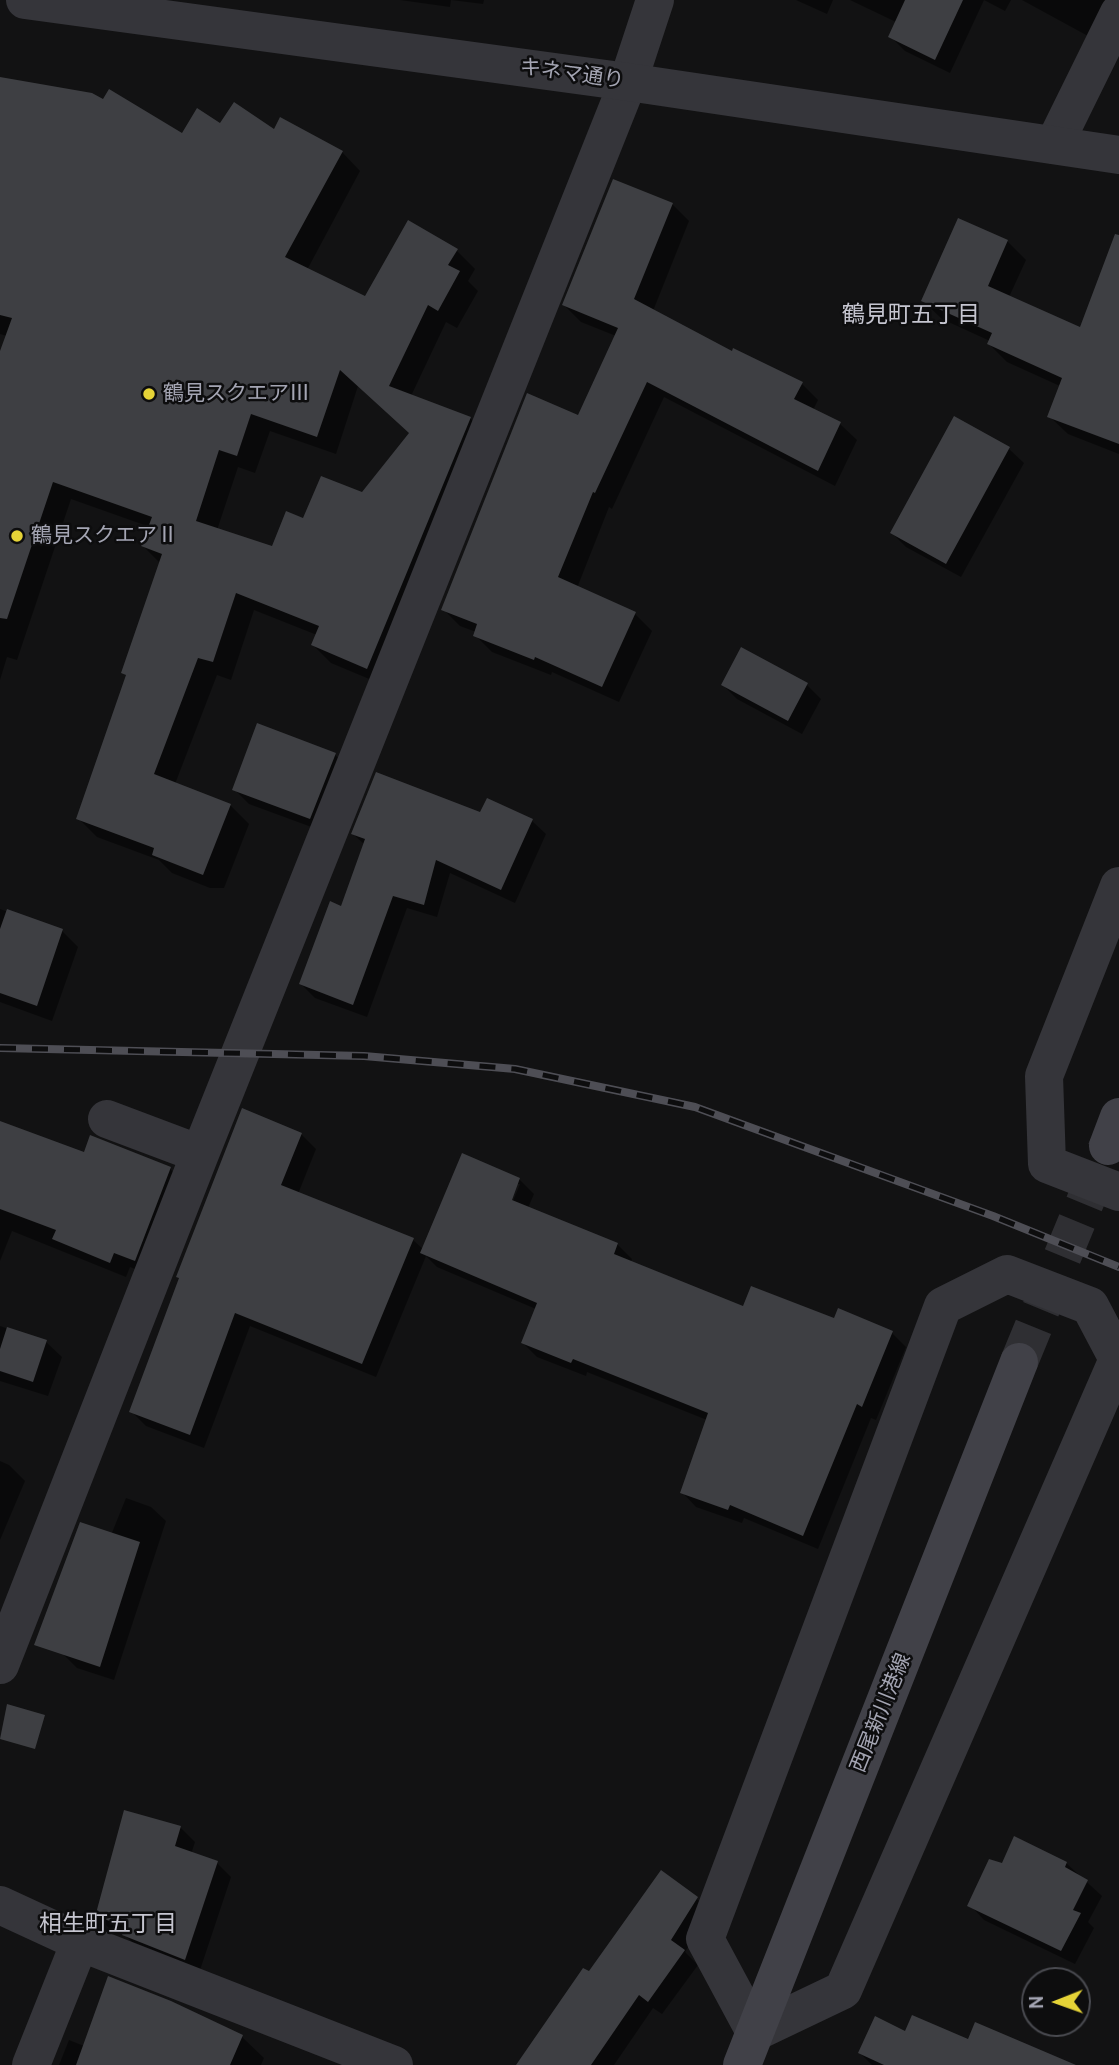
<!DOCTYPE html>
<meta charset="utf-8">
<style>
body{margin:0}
#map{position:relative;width:1119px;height:2065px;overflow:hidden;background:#121213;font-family:Cabin,sans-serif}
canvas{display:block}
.north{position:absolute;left:1021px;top:1967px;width:70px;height:70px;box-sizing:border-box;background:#0d0d0e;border:2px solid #494a50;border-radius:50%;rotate:269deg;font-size:19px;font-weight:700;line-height:28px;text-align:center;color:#a4a5b3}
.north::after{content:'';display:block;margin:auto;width:24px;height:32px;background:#e5d337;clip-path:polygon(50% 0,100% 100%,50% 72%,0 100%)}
</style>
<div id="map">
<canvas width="1119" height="2065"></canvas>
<div class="north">N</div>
</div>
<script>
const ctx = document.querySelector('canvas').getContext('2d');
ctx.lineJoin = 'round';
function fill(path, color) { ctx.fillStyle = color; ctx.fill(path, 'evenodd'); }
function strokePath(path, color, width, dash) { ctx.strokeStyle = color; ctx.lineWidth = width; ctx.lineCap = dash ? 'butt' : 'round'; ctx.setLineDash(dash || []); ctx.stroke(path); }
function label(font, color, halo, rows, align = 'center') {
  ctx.font = font + ' Cabin,"Noto Sans JP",sans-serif'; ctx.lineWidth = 5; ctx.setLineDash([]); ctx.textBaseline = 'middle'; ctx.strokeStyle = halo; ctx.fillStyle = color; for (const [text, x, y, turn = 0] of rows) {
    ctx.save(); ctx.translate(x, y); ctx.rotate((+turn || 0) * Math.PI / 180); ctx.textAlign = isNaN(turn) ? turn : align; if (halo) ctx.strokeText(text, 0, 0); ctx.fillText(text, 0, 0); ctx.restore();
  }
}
const shadow = new Path2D(`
 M 400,0 L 484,0 L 483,4 L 451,0 L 450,7 Z
 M 796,0 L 833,0 L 827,14 Z
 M 850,0 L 1011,0 L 1005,11 L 984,0 L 950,73 L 905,51 L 890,36 L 896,22 Z
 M 1022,0 L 1107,0 L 1088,36 Z
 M 0,79 L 182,136 L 220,125 L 275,132 L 342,152 L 360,171 L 307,270 L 365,298 L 456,250 L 475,269 L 468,281 L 478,291 L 457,328 L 446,322 L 411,396 L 470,418 L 488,437 L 386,686 L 331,663 L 313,645 L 317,635 L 254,610 L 231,680 L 217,675 L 175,784 L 230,805 L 249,824 L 224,888 L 210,888 L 172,873 L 159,860 L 97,837 L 78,818 L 127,676 L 123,672 L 161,564 L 143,546 L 150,527 L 71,499 L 17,660 L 7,657 L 0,680 L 0,356 L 7,336 L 0,334 ZM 358,386 L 411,434 L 363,494 L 273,548 L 217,530 L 238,467 L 255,473 L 270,431 L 336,454 Z
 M 672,204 L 689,221 L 653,311 L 733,353 L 802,384 L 818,400 L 813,410 L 840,424 L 857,440 L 835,486 L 664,397 L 612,509 L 609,507 L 577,588 L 635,614 L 652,631 L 619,702 L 552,672 L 551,675 L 492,652 L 475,635 L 476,632 L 460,626 L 443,609 L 578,417 L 616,336 L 581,322 L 564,305 Z
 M 959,220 L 1007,241 L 1026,260 L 1009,297 L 1081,330 L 1119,290 L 1119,454 L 1068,434 L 1049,416 L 1060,386 L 1007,362 L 989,344 L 990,341 L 942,319 L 923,301 Z
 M 954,418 L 1009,449 L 1024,463 L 961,577 L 906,547 L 892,533 Z
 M 723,685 L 807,685 L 821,699 L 802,734 L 737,699 Z
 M 258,725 L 335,755 L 350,769 L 325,832 L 249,804 L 234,789 Z
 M 481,814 L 532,821 L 546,834 L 515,903 L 450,873 L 437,917 L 407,908 L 367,1017 L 315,998 L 301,984 L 342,908 L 365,845 L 353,834 Z
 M 0,909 L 62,931 L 78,947 L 52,1021 L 0,1002 Z
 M 243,1110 L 301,1134 L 316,1149 L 298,1194 L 413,1240 L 424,1250 L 519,1179 L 534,1194 L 528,1208 L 617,1244 L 632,1259 L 630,1263 L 744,1308 L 835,1321 L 892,1333 L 906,1347 L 876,1420 L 871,1418 L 818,1549 L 744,1518 L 742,1523 L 696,1507 L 682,1492 L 707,1420 L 587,1372 L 586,1376 L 537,1357 L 523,1343 L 536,1309 L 437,1267 L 426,1256 L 376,1377 L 250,1326 L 204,1448 L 146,1426 L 131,1411 ZM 516,1184 L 520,1184 L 510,1208 L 507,1207 Z
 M 0,1122 L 85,1154 L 170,1169 L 186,1184 L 150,1275 L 130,1267 L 126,1277 L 12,1231 L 0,1261 Z
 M 0,1326 L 46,1342 L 62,1357 L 48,1396 L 0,1381 Z
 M 0,1461 L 9,1465 L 25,1481 L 0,1540 Z
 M 126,1498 L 151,1507 L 166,1521 L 114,1680 L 77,1668 L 63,1654 Z
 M 180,1827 L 195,1842 L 191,1854 L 217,1863 L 231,1877 L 199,1973 L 139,1949 L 124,1934 L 111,1930 L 97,1916 Z
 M 1066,1863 L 1102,1896 L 1088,1922 L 1094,1928 L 1075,1964 L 984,1920 L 970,1905 L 1003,1865 Z
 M 696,1898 L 710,1912 L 685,1952 L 698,1965 L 662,2014 L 653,2008 L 614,2065 L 518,2065 L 589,1974 Z
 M 906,2033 L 969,2041 L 1041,2065 L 872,2065 L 860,2053 Z
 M 242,2037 L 264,2058 L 261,2065 L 59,2065 L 69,2040 L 84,2046 Z`);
const building = new Path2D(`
 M 905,0 L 963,0 L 935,60 L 888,37 Z
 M 0,77 L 92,93 L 103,99 L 109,89 L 182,133 L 197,108 L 220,123 L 234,102 L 274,129 L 280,117 L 343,151 L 285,257 L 365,296 L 408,220 L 458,249 L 448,265 L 460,271 L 438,311 L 428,305 L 389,386 L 471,417 L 367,669 L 311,645 L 319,626 L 236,593 L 213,662 L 198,658 L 154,774 L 231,804 L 203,875 L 152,855 L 154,848 L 76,819 L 126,675 L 121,673 L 162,554 L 141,546 L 152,517 L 53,482 L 7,619 L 0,618 L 0,351 L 12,318 L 0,315 ZM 340,370 L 409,433 L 362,492 L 321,476 L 303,518 L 286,511 L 272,546 L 196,521 L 219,450 L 237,456 L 251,414 L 317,437 Z
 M 613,179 L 673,203 L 634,299 L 732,351 L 733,348 L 803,382 L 794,399 L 841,422 L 818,471 L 647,382 L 595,493 L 593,492 L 558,577 L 636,612 L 602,687 L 535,657 L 534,660 L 473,636 L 477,624 L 441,610 L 527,393 L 578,415 L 618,328 L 562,305 Z
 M 958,218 L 1008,240 L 988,286 L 1080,327 L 1115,234 L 1119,235 L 1119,444 L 1047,417 L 1062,378 L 987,344 L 992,333 L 921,301 Z
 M 954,416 L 1010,447 L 946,564 L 890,533 Z
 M 741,647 L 808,683 L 788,721 L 721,685 Z
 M 257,723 L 336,753 L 310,819 L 232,790 Z
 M 376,772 L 480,812 L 487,798 L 533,819 L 501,890 L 436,860 L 424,905 L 393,896 L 353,1005 L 299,984 L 330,901 L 341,906 L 365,839 L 351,834 Z
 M 7,909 L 63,929 L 37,1006 L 0,993 L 0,929 Z
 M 242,1108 L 302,1133 L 281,1185 L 414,1238 L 362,1364 L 235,1313 L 190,1435 L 129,1412 L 179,1278 L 176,1277 Z
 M 0,1121 L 84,1152 L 90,1135 L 171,1167 L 135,1261 L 114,1253 L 110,1263 L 52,1239 L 56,1230 L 0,1209 Z
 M 462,1153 L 520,1178 L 512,1200 L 618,1243 L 614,1254 L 743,1306 L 751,1286 L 834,1318 L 838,1308 L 893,1331 L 862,1407 L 857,1404 L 803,1536 L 730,1505 L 728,1510 L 680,1493 L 708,1413 L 573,1359 L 571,1363 L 521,1343 L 537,1303 L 420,1253 Z
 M 7,1327 L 47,1340 L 33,1382 L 0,1371 L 0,1349 Z
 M 80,1522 L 140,1542 L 100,1667 L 34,1645 Z
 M 7,1704 L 45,1715 L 35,1749 L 0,1739 Z
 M 124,1810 L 181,1826 L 175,1846 L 218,1861 L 185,1960 L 122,1935 L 126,1925 L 95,1917 Z
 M 1014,1836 L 1067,1862 L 1065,1867 L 1088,1880 L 1073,1910 L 1081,1913 L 1061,1951 L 967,1906 L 989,1859 L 1002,1863 Z
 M 661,1870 L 698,1897 L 671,1940 L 685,1950 L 648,2002 L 639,1995 L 591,2065 L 516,2065 L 583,1968 L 589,1971 Z
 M 108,1976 L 171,2001 L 243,2035 L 230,2065 L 76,2065 Z
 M 912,2015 L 968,2039 L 975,2022 L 1076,2065 L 884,2065 L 858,2053 L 875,2016 L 905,2031 Z`);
const secondaryTunnel = new Path2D(`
 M 1019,1362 L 1108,1146`);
const minor = new Path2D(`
 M 1054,145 L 1119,13
 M 1119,886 L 1044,1076 L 1047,1164 L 1119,1192
 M 107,1119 L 200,1154
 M 1007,1274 L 1090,1306 L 1118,1359 L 843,1990 L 755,2032 L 705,1939 L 943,1306 Z
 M 0,1665 L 200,1154 L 628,82 L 655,0
 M 0,1905 L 80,1942 L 394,2065
 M 31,2065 L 80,1942`);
const tertiary = new Path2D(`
 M 25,0 L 628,82 L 1119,155`);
const secondary = new Path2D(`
 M 1108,1146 L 1119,1117
 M 742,2065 L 1019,1362`);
const rail = new Path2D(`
 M 0,1048 L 364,1056 L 515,1069 L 695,1107 L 993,1216 L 1119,1267`);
const markers = [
 [149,394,7,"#e5d337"],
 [17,536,7,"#e5d337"]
];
const streetNames = [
 ["キネマ通り",572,74,8],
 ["西尾新川港線",881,1713,-68]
];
const poiNames = [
 ["鶴見スクエアⅢ",163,394],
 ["鶴見スクエアⅡ",31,536]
];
const neighbourhoodNames = [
 ["鶴見町五丁目",911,315],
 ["相生町五丁目",108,1924]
];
fill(shadow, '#0007');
fill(building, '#3e3f43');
strokePath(secondaryTunnel, '#2f2f33', 38, [38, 19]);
strokePath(minor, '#35353a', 38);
strokePath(tertiary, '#35353a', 38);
strokePath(secondary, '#414148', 38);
strokePath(rail, '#4e4e55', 8);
strokePath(rail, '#0d0d0e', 5, [16]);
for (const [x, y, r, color] of markers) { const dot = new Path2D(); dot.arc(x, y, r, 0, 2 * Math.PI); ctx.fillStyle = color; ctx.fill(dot); strokePath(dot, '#0d0d0e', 2.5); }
label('21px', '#a4a5b3', '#0d0d0e', streetNames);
label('21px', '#a4a5b3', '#0d0d0e', poiNames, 'left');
label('23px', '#c5c5cf', '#0d0d0e', neighbourhoodNames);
</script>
